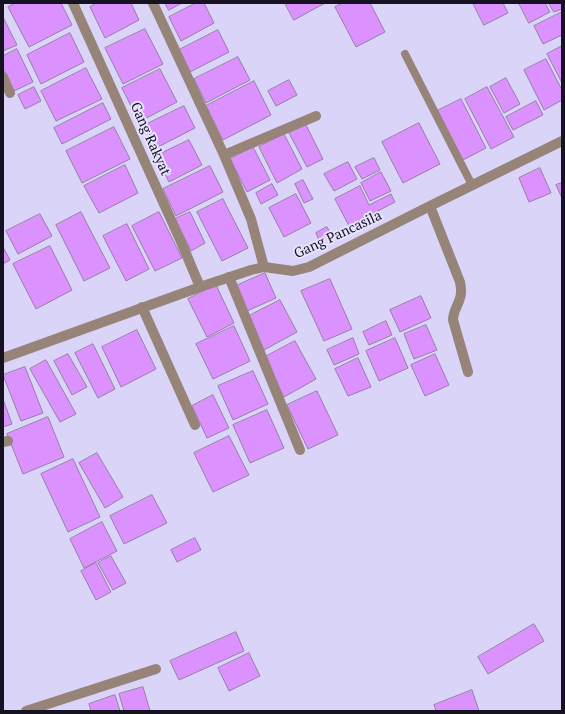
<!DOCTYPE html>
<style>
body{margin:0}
#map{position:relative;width:565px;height:714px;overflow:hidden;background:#dad4f8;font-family:"PT Serif",serif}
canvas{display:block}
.frame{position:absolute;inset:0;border:4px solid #161222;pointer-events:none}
</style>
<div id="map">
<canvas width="565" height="714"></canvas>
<div class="frame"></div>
</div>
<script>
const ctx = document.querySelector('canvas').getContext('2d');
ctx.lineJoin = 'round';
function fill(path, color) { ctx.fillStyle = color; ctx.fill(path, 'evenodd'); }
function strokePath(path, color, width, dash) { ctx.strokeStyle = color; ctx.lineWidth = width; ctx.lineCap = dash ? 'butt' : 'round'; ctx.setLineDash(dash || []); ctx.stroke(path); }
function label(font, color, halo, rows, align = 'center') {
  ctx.font = font + ' "PT Serif",serif'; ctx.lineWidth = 4; ctx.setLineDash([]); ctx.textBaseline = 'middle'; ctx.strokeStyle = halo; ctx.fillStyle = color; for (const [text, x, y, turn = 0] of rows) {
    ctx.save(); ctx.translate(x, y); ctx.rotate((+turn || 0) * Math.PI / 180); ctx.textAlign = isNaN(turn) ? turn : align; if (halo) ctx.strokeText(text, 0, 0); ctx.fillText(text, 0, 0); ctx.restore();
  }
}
const building = new Path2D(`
 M 16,3 L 61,3 L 72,25 L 29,47 L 8,7 Z
 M 97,3 L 131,3 L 139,20 L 105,38 L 90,7 Z
 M 165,3 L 182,3 L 169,10 Z
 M 196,3 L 204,3 L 214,23 L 181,41 L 169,17 Z
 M 285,3 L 325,3 L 294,20 Z
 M 343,3 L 370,3 L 385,32 L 356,47 L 335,7 Z
 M 473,3 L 503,3 L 508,13 L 484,25 Z
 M 519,3 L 545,3 L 550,12 L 529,23 Z
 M 549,3 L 562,3 L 562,9 L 554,12 Z
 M 562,12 L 562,35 L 543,44 L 534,26 Z
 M 3,17 L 17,45 L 3,51 Z
 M 145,29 L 163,64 L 123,84 L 105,48 Z
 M 218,30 L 229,52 L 190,72 L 179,50 Z
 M 70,33 L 84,62 L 41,84 L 27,55 Z
 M 562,46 L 562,83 L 547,54 Z
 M 17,49 L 33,82 L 14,91 L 3,68 L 3,56 Z
 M 238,57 L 250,80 L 206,103 L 194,79 Z
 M 546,59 L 562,90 L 562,100 L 544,110 L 524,70 Z
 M 86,68 L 102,99 L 56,121 L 41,91 Z
 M 160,69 L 177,102 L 139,122 L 122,88 Z
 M 506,78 L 520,104 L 504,113 L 490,87 Z
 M 289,80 L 297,95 L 276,106 L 268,91 Z
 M 254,81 L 271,115 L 223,140 L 206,106 Z
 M 34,87 L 41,101 L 25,109 L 18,95 Z
 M 487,87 L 514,137 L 491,149 L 465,99 Z
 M 461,99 L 486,148 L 461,161 L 435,112 Z
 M 536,101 L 543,115 L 513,130 L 506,117 Z
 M 103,103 L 111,119 L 62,144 L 54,128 Z
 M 184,106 L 195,128 L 156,148 L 145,125 Z
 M 419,123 L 440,164 L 403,183 L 382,142 Z
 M 306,125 L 323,159 L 307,167 L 289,133 Z
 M 114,127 L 130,159 L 82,183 L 66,151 Z
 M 284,134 L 302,169 L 277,183 L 259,147 Z
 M 189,140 L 202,165 L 169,182 L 156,156 Z
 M 253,147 L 270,180 L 247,192 L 230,159 Z
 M 374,158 L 380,170 L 362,179 L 355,167 Z
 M 348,162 L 357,179 L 334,191 L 324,174 Z
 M 125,165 L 138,193 L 99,213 L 84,186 Z
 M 210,166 L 223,192 L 176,216 L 163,189 Z
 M 540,168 L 551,193 L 529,202 L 519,178 Z
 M 381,172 L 391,191 L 370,201 L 361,183 Z
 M 303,180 L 313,199 L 304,203 L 295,184 Z
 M 562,183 L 562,198 L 556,185 Z
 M 272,184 L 278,195 L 261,204 L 256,193 Z
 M 360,186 L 369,205 L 391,194 L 395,202 L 349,226 L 335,199 Z
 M 296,194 L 311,223 L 284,237 L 269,208 Z
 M 223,199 L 248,248 L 222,261 L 197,212 Z
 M 81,212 L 110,268 L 84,281 L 56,225 Z
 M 159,212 L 182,258 L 155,271 L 132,226 Z
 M 190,212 L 205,243 L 191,251 L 175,219 Z
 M 40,214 L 52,236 L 18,254 L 6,231 Z
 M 127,224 L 149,269 L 126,281 L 103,236 Z
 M 327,227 L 331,234 L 319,240 L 316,233 Z
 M 50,246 L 72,290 L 36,309 L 13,264 Z
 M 3,247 L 10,260 L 3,264 Z
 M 265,273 L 276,298 L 247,311 L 236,286 Z
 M 330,279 L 352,329 L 324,341 L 301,291 Z
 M 216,285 L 234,323 L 207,337 L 188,299 Z
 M 421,296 L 431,318 L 400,332 L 390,310 Z
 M 280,300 L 297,332 L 264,350 L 247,317 Z
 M 386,321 L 392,335 L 369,345 L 363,332 Z
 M 426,325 L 437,350 L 414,359 L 404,334 Z
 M 234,326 L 250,361 L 213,379 L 196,344 Z
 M 137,330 L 156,369 L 121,387 L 102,347 Z
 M 353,338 L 359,354 L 334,365 L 327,350 Z
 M 395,338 L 408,368 L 379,381 L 366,351 Z
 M 295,341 L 316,379 L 284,397 L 263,358 Z
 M 93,344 L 115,389 L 98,398 L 75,353 Z
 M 68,354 L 87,387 L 72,395 L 54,361 Z
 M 435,354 L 449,385 L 425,396 L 411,365 Z
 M 358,358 L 371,387 L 348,396 L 335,369 Z
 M 46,360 L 76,414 L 60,422 L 30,369 Z
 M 25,367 L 43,413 L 21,421 L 3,375 Z
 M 253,371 L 268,404 L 233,420 L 218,386 Z
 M 317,391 L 338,435 L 308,449 L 287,405 Z
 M 213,395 L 229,428 L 207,438 L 192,406 Z
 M 3,399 L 12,424 L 3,427 Z
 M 267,410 L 284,448 L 250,463 L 233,425 Z
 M 48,417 L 64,457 L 23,474 L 7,434 Z
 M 229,436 L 249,475 L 213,492 L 194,453 Z
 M 97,453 L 123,497 L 105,508 L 79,463 Z
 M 73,459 L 100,517 L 68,532 L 41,474 Z
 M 152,495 L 167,523 L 124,544 L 110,516 Z
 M 102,522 L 117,551 L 84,568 L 70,539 Z
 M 195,538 L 201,550 L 177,562 L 171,550 Z
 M 111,556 L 126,583 L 113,590 L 98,563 Z
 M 96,563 L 111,592 L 96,600 L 81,571 Z
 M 534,624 L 544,641 L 488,674 L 478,657 Z
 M 236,632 L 244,651 L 179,680 L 170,661 Z
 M 249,653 L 260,676 L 229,691 L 218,668 Z
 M 143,687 L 150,711 L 124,711 L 119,694 Z
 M 472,690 L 479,711 L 436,711 L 434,705 Z
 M 115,695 L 120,711 L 91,711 L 89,704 Z`);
const service = new Path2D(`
 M 405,54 L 472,185`);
const minor = new Path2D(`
 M 73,3 L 182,244 L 200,287
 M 153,3 L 224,155 L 251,219 L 264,267
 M 3,77 L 10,93
 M 224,155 L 316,116
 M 430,206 L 460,282 C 461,287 462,293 460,298 C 458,306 453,311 453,320 L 468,372
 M 229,277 L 300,450
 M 142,307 L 195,425
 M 3,358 L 200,287 L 251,270 L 264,267 L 293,271 L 309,267 L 430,206 L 562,141
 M 3,442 L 8,441
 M 26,711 L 156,669`);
const streetNames = [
 ["Gang Rakyat",150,139,66],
 ["Gang Pancasila",338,235,-25]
];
fill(building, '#db92fe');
strokePath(building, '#977ea4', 1);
strokePath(service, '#978478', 8);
strokePath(minor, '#978478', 10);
label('14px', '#161222', '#e7e2fe', streetNames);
</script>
